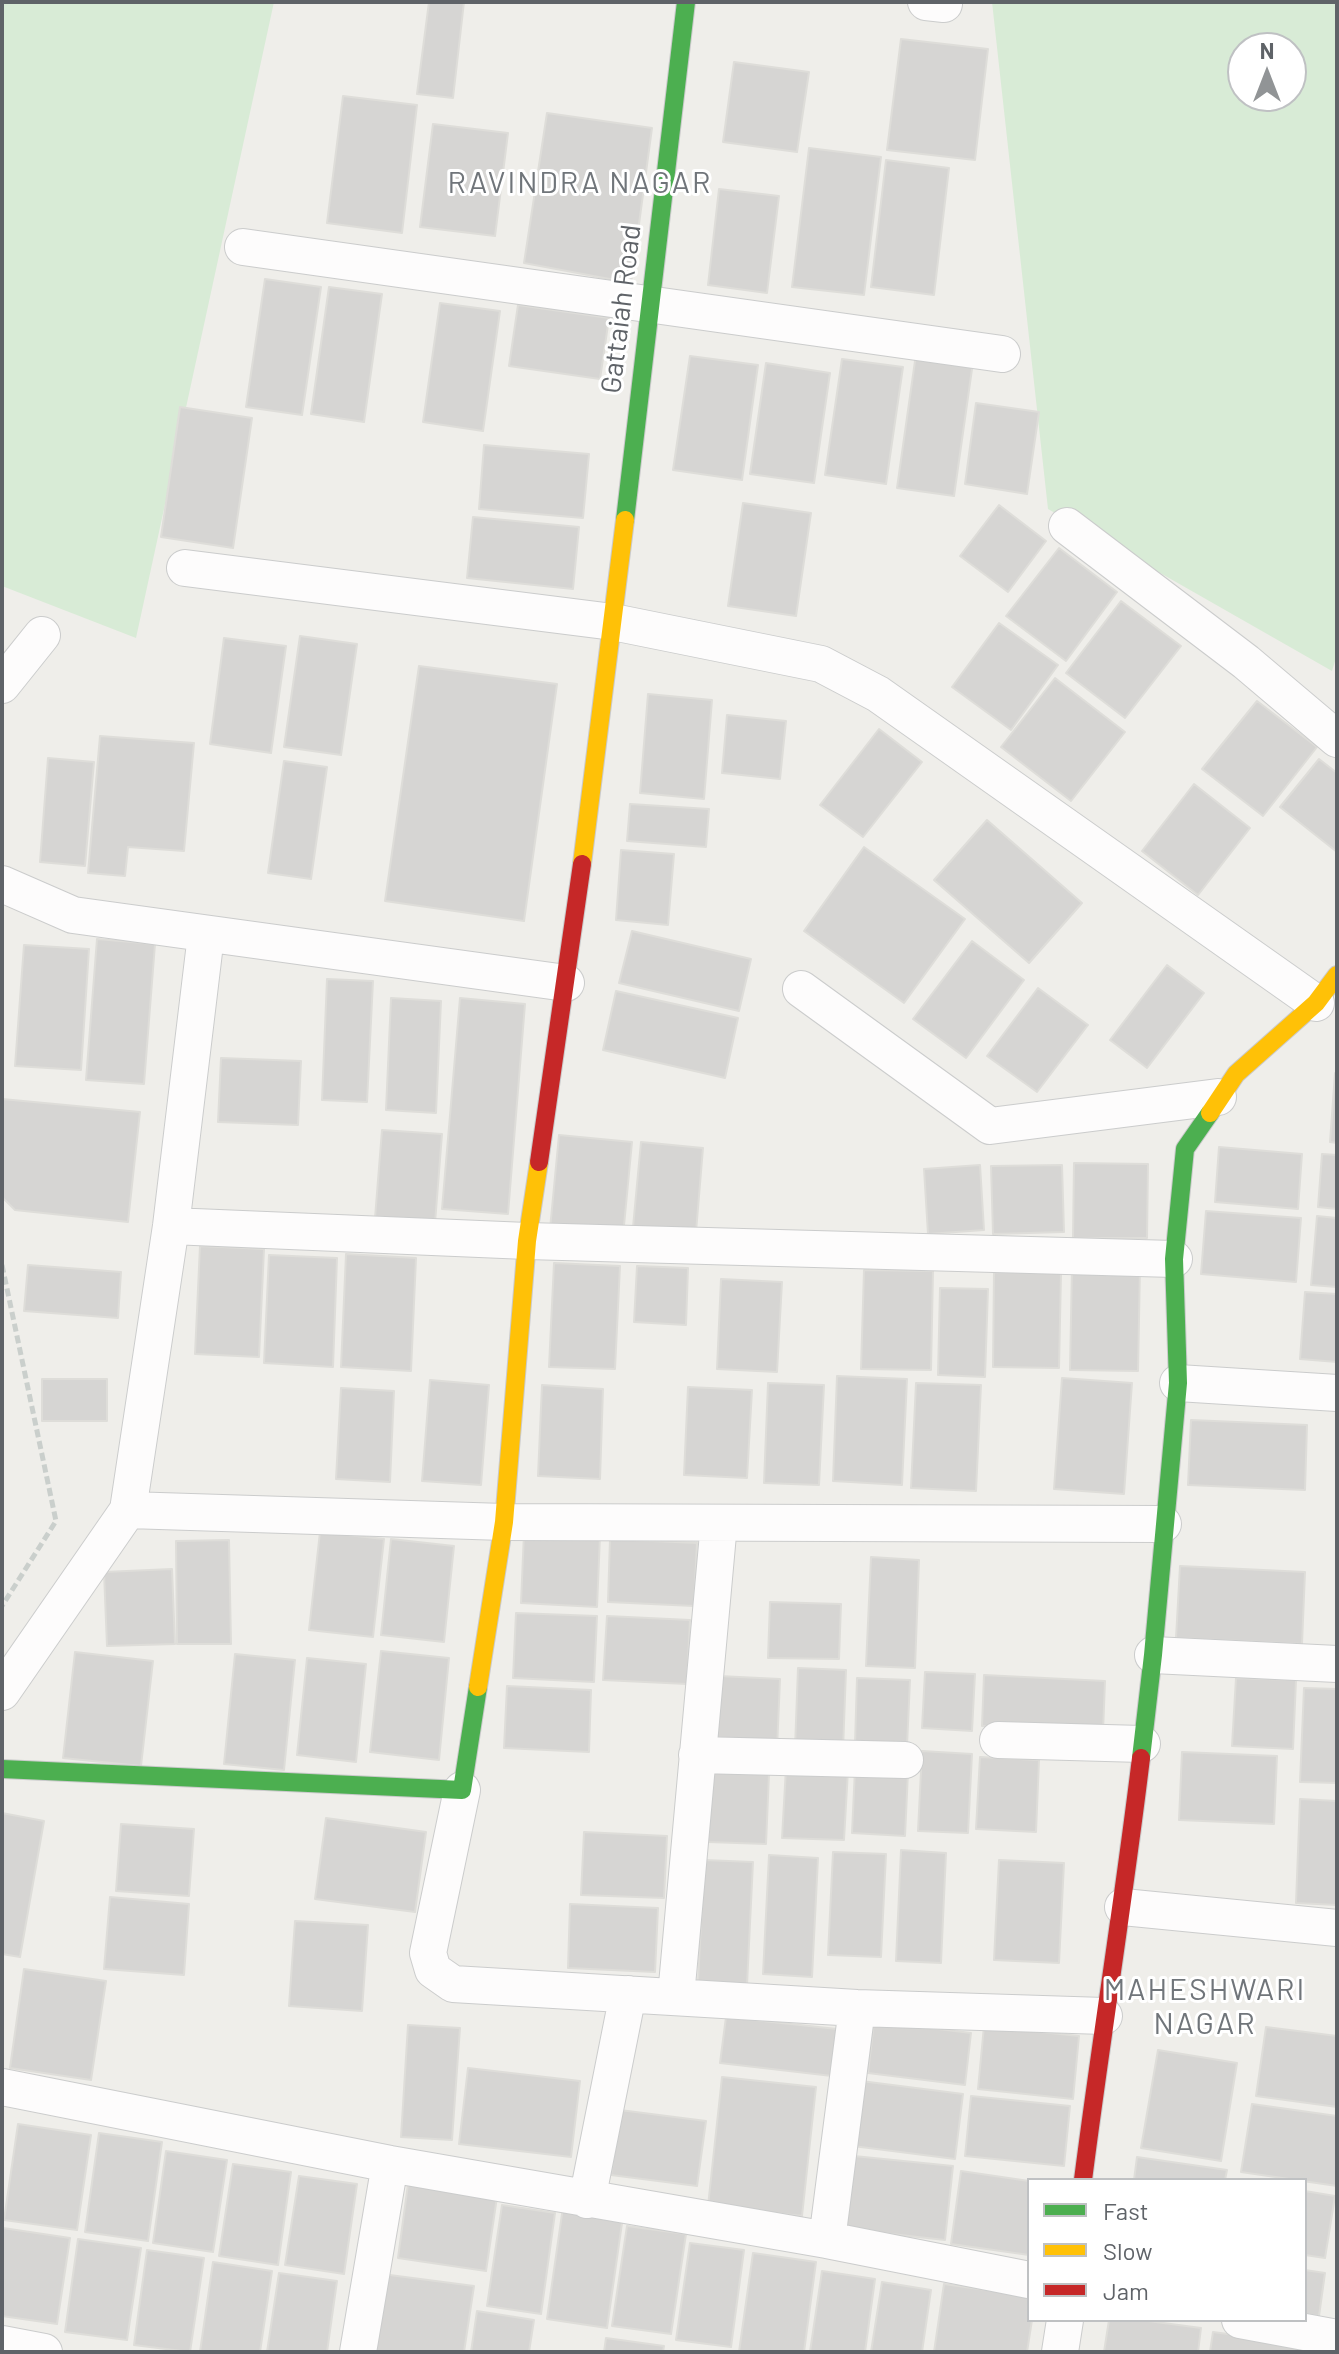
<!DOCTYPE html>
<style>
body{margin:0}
#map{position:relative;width:1339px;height:2354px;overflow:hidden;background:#efeeea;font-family:Barlow,sans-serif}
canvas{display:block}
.frame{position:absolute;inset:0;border:4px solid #5f6368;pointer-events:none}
.legend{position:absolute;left:1027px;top:2178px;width:280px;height:144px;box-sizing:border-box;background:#fff;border:2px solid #bfc1c3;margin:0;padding:10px 14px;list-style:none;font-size:24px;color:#5f6368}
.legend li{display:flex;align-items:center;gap:16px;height:40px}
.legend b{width:40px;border:2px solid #bfc1c3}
.north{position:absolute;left:1227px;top:32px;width:80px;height:80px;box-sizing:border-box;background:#fff;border:2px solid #bfc1c3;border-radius:50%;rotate:0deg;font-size:22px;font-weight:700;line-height:32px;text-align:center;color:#5f6368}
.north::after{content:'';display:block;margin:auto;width:28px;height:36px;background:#919496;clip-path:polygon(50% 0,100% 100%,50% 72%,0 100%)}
</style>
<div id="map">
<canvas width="1339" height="2354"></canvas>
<div class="frame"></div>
<ul class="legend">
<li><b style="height:10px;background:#4caf50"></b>Fast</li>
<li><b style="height:10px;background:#ffc107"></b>Slow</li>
<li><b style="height:10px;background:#c62828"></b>Jam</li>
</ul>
<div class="north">N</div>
</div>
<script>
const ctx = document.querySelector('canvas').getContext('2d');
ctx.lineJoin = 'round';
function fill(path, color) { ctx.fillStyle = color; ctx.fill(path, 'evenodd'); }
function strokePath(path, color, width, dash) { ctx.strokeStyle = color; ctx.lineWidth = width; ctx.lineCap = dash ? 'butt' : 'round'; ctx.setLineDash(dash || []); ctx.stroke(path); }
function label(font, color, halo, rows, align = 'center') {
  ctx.font = font + ' Barlow,sans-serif'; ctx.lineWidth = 6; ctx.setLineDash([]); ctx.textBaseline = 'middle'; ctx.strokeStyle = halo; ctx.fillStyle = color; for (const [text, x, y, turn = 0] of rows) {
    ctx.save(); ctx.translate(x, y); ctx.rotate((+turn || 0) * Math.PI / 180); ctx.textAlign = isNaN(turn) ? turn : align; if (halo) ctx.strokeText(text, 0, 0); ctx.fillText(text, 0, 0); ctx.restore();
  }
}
const green = new Path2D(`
 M 2,2 L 274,2 L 136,638 L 2,586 Z
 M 992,2 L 1337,2 L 1337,655 L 1332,671 L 1048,509 ZM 1243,48 L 1291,48 L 1291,96 L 1243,96 Z`);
const building = new Path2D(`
 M 429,2 L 464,2 L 453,98 L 417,94 Z
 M 901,39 L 988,49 L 975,160 L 887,150 Z
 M 734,62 L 809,72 L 797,152 L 723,142 Z
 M 343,96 L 417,105 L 402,233 L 327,223 Z
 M 547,113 L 652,128 L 631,283 L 524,263 Z
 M 433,124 L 508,133 L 495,236 L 420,227 Z
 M 809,148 L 881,157 L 864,295 L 792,287 Z
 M 886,160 L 949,168 L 934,295 L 871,287 Z
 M 719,189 L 779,196 L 767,293 L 708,285 Z
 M 265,279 L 321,287 L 302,415 L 246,407 Z
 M 329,287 L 382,294 L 364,422 L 311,414 Z
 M 440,303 L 500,311 L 483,431 L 423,422 Z
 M 518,305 L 609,318 L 600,379 L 509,366 Z
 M 916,354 L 973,362 L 954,496 L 897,488 Z
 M 690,356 L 758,365 L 742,480 L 673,470 Z
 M 842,359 L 903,367 L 886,484 L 825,475 Z
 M 766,363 L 830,373 L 814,483 L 750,474 Z
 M 976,403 L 1039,412 L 1027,494 L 965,484 Z
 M 180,407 L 252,418 L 233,548 L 161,537 Z
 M 484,445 L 589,454 L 583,518 L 479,509 Z
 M 743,503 L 811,513 L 796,616 L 728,606 Z
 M 999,505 L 1046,541 L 1008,592 L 960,556 Z
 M 473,517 L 579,527 L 573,589 L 467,578 Z
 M 1059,548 L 1117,592 L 1066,661 L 1006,616 Z
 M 1121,601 L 1181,646 L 1125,718 L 1066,673 Z
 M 999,623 L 1058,665 L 1011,730 L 952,687 Z
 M 300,636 L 357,644 L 341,755 L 284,747 Z
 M 224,638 L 286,646 L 271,753 L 210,744 Z
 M 419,666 L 557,684 L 524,921 L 385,901 Z
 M 1055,678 L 1125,732 L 1071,801 L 1001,747 Z
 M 648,694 L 712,700 L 704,799 L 640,793 Z
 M 1257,701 L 1317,747 L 1263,816 L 1202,769 Z
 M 727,715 L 786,721 L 780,779 L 722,773 Z
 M 879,729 L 922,762 L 863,837 L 820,805 Z
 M 100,736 L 194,743 L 184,851 L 128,847 L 125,876 L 88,873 Z
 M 48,758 L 94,762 L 85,866 L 40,862 Z
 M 1319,759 L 1337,773 L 1337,852 L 1280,807 Z
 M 284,761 L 327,767 L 311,879 L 268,873 Z
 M 1194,784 L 1250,828 L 1198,895 L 1142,851 Z
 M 630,804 L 709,809 L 706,847 L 627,841 Z
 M 987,820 L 1082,903 L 1029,963 L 934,880 Z
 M 864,847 L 965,919 L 904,1003 L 804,931 Z
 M 621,850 L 674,854 L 668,925 L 616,920 Z
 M 632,931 L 751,959 L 739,1011 L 619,983 Z
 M 97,939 L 155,944 L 144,1084 L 86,1080 Z
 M 972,941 L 1024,980 L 966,1058 L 913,1019 Z
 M 24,945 L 89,949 L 81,1070 L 15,1066 Z
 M 1167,965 L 1204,993 L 1147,1068 L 1110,1040 Z
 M 327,979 L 373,981 L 367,1102 L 322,1100 Z
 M 1038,988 L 1088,1025 L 1037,1092 L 987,1056 Z
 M 616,991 L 738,1018 L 725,1078 L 603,1050 Z
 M 391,998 L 441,1001 L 436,1113 L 386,1110 Z
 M 460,998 L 525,1004 L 508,1214 L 442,1209 Z
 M 221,1058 L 301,1061 L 298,1125 L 218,1122 Z
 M 1335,1073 L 1337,1073 L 1337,1143 L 1330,1142 Z
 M 2,1099 L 140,1112 L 128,1222 L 15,1210 L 2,1197 Z
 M 382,1130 L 442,1134 L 435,1223 L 375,1218 Z
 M 559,1135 L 632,1142 L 623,1236 L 550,1229 Z
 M 641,1142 L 703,1148 L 696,1232 L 633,1227 Z
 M 1219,1147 L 1302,1154 L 1298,1209 L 1215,1202 Z
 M 1322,1154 L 1337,1155 L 1337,1209 L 1318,1207 Z
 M 1074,1163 L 1148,1164 L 1147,1238 L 1073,1238 Z
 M 980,1165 L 984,1230 L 928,1234 L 924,1169 Z
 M 1062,1165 L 1064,1232 L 993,1234 L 991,1166 Z
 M 1206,1211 L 1301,1218 L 1296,1282 L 1201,1274 Z
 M 1317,1216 L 1337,1218 L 1337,1287 L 1311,1285 Z
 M 200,1246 L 264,1249 L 259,1357 L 195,1354 Z
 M 346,1254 L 416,1258 L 411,1371 L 341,1367 Z
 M 269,1255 L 337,1258 L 333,1367 L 264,1363 Z
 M 554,1263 L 620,1266 L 615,1369 L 549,1367 Z
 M 28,1265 L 121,1272 L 118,1318 L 24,1311 Z
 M 637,1266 L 688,1268 L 686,1325 L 634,1322 Z
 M 1072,1266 L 1140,1267 L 1138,1371 L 1070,1370 Z
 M 864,1270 L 933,1271 L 931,1370 L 861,1369 Z
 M 994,1272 L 1061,1273 L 1059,1368 L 993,1367 Z
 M 721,1279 L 782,1282 L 777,1372 L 717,1369 Z
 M 940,1288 L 988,1289 L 985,1377 L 938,1375 Z
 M 1305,1292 L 1337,1294 L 1337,1362 L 1300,1359 Z
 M 837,1376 L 907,1379 L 902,1485 L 833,1481 Z
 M 1062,1378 L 1132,1383 L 1124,1494 L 1054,1489 Z
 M 42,1379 L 107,1379 L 107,1421 L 42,1421 Z
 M 430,1380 L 489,1385 L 481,1485 L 422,1481 Z
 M 768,1383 L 824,1385 L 819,1485 L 764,1483 Z
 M 916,1383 L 981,1385 L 976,1491 L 911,1488 Z
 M 542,1385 L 603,1389 L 600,1479 L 538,1476 Z
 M 688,1387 L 752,1390 L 747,1478 L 684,1475 Z
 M 341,1388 L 394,1391 L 390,1482 L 336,1479 Z
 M 1191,1420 L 1307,1425 L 1305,1490 L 1188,1485 Z
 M 320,1532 L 384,1539 L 373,1637 L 309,1630 Z
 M 524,1533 L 600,1536 L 597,1607 L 521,1603 Z
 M 391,1539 L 454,1546 L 444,1642 L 381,1635 Z
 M 610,1539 L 697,1543 L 694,1606 L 608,1602 Z
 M 229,1540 L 231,1644 L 177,1644 L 176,1541 Z
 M 871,1557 L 919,1560 L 915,1668 L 866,1666 Z
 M 1180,1566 L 1305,1572 L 1302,1644 L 1176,1638 Z
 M 172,1569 L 175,1644 L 107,1646 L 104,1572 Z
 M 770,1602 L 841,1604 L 839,1659 L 768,1658 Z
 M 516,1613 L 597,1616 L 594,1682 L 513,1678 Z
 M 607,1616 L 690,1620 L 687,1684 L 603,1680 Z
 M 381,1651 L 449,1658 L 439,1760 L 370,1752 Z
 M 75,1652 L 153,1661 L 141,1766 L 63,1758 Z
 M 235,1654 L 295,1660 L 284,1770 L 224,1764 Z
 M 307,1658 L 366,1664 L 356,1762 L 297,1755 Z
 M 798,1668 L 846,1670 L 843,1750 L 795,1748 Z
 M 925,1672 L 975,1674 L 972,1731 L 922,1728 Z
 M 984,1675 L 1105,1681 L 1103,1732 L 982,1726 Z
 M 719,1676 L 780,1679 L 777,1749 L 716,1746 Z
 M 857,1678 L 910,1680 L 907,1746 L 855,1744 Z
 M 1236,1678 L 1296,1680 L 1293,1749 L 1232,1746 Z
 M 507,1686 L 591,1690 L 589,1752 L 504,1748 Z
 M 1304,1688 L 1337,1689 L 1337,1783 L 1300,1782 Z
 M 922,1751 L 972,1754 L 968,1833 L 918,1831 Z
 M 1182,1752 L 1277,1756 L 1274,1824 L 1179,1820 Z
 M 980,1757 L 1039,1760 L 1036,1832 L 976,1829 Z
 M 786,1768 L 848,1770 L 844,1840 L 782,1838 Z
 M 855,1769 L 908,1772 L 905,1836 L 852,1833 Z
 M 711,1771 L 769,1774 L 766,1844 L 708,1842 Z
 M 1300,1799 L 1337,1801 L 1337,1905 L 1296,1903 Z
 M 2,1813 L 44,1821 L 20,1957 L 2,1954 Z
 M 326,1818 L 426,1832 L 415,1912 L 315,1899 Z
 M 121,1824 L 194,1829 L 189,1896 L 116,1891 Z
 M 584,1832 L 667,1836 L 664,1898 L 581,1895 Z
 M 901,1850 L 946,1853 L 941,1963 L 896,1961 Z
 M 833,1852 L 886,1854 L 881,1957 L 828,1955 Z
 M 769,1855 L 818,1858 L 812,1977 L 763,1974 Z
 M 704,1860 L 753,1862 L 747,1985 L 698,1983 Z
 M 999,1860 L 1064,1863 L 1059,1963 L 994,1960 Z
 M 110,1897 L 189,1904 L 184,1975 L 104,1969 Z
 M 570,1904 L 658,1908 L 655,1972 L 568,1968 Z
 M 295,1921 L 368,1925 L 362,2011 L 289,2006 Z
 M 24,1969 L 106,1981 L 91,2080 L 10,2068 Z
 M 726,2017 L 837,2029 L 832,2076 L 720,2063 Z
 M 874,2021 L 971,2033 L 965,2085 L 868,2073 Z
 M 408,2025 L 460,2028 L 452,2140 L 401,2137 Z
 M 984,2026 L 1079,2036 L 1073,2099 L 978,2089 Z
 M 1266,2027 L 1337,2036 L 1337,2107 L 1256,2096 Z
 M 1158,2050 L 1237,2063 L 1221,2161 L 1141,2148 Z
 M 468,2068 L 580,2081 L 571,2157 L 459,2144 Z
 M 722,2077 L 816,2087 L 802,2216 L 708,2206 Z
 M 861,2081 L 963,2094 L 955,2159 L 853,2146 Z
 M 971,2096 L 1070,2106 L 1064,2166 L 965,2156 Z
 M 1252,2104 L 1337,2116 L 1337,2186 L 1241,2172 Z
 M 620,2110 L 706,2121 L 697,2186 L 611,2175 Z
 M 18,2124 L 91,2135 L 77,2230 L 4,2220 Z
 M 99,2133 L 162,2142 L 148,2241 L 85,2232 Z
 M 166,2151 L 227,2160 L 213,2252 L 153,2243 Z
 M 854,2156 L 953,2166 L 945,2240 L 846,2229 Z
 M 1137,2157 L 1227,2170 L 1225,2180 L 1134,2180 Z
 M 233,2164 L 291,2172 L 278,2265 L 219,2256 Z
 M 961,2171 L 1029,2181 L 1029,2255 L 951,2244 Z
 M 299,2176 L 357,2184 L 344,2274 L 285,2265 Z
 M 408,2184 L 497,2197 L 486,2271 L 398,2258 Z
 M 1305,2191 L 1335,2196 L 1325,2258 L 1305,2255 Z
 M 502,2205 L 555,2213 L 541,2314 L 487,2306 Z
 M 563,2207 L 623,2216 L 607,2328 L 547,2319 Z
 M 627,2226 L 686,2234 L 671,2334 L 612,2326 Z
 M 3,2228 L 70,2238 L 57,2324 L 2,2316 Z
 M 78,2239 L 141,2248 L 127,2340 L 65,2332 Z
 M 690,2243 L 744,2250 L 731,2347 L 676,2340 Z
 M 147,2250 L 204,2258 L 190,2352 L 134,2345 Z
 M 753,2253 L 816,2262 L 804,2352 L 739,2352 Z
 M 213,2262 L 272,2271 L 260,2352 L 200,2352 Z
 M 1305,2270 L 1325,2273 L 1319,2316 L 1305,2314 Z
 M 822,2271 L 875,2279 L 865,2352 L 810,2352 Z
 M 279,2273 L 337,2281 L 327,2352 L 267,2352 Z
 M 382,2274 L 474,2286 L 464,2352 L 370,2352 Z
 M 882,2282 L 931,2290 L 922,2352 L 871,2352 Z
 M 944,2284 L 1029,2296 L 1029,2320 L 1032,2320 L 1027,2352 L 934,2352 Z
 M 477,2311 L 534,2320 L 529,2352 L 471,2352 Z
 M 1109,2320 L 1141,2320 L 1201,2328 L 1198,2352 L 1104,2352 Z
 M 1213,2332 L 1302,2344 L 1300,2352 L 1210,2352 Z
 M 606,2338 L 664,2346 L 663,2352 L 604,2352 Z`);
const path = new Path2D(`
 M 2,1265 L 56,1521 L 2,1606`);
const street = new Path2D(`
 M 926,2 L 944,4
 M 243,247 L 1002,354
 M 1067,526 L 1246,662 L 1337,739
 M 185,568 L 613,622 L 821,664 L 878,694 L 1316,1003
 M 2,685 L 42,635
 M 2,884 L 73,915 L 566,983
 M 801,989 L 990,1126 L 1218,1097
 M 171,1226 L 527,1241 L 1174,1259
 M 1178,1383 L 1337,1393
 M 128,1510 L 504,1522 L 1163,1524
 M 1153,1655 L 1337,1664
 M 2,1692 L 128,1510 L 171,1226 L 206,935
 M 998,1740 L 1142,1744
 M 697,1755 L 905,1760
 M 462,1790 L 428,1953 L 433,1970 L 453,1984 L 857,2008 L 1104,2016
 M 1123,1907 L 1337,1928
 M 676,1996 L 719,1523
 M 2,2087 L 390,2164 L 827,2240 L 1029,2280
 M 587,2200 L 628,1994
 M 827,2240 L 857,2008
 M 1240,2320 L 1337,2338
 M 2,2344 L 44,2352
 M 358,2352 L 390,2164
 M 1060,2352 L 1065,2320`);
const fast = new Path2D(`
 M 625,520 L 686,2
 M 1141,1758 L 1153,1655 L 1178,1383 L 1174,1259 L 1185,1149 L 1210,1113
 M 2,1769 L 462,1790 L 478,1687`);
const slow = new Path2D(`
 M 582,864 L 625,520
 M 1210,1113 L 1236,1074 L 1316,1003 L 1337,975
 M 478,1687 L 504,1522 L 527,1241 L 539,1162`);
const jam = new Path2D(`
 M 539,1162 L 582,864
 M 1083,2180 C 1101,2039 1124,1899 1141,1758`);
const streetNames = [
 ["Gattaiah Road",621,309,-83]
];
const neighbourhoodNames = [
 ["RAVINDRA NAGAR",580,183],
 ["MAHESHWARI",1205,1990],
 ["NAGAR",1205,2024]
];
fill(green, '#d8ebd6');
fill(building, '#d6d5d3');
strokePath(building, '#deddd9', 2);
strokePath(street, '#cbcccc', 38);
strokePath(fast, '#cacacb', 20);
strokePath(slow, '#cacacb', 20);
strokePath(jam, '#cacacb', 20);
strokePath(path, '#cacfcc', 5, [8, 4]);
strokePath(street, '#fdfcfc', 36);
strokePath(fast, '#4caf50', 18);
strokePath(slow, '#ffc107', 18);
strokePath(jam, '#c62828', 18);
label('28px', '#5f6368', '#fff', streetNames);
ctx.letterSpacing = '2px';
label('30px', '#70757a', '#fff', neighbourhoodNames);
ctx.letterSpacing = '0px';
</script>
